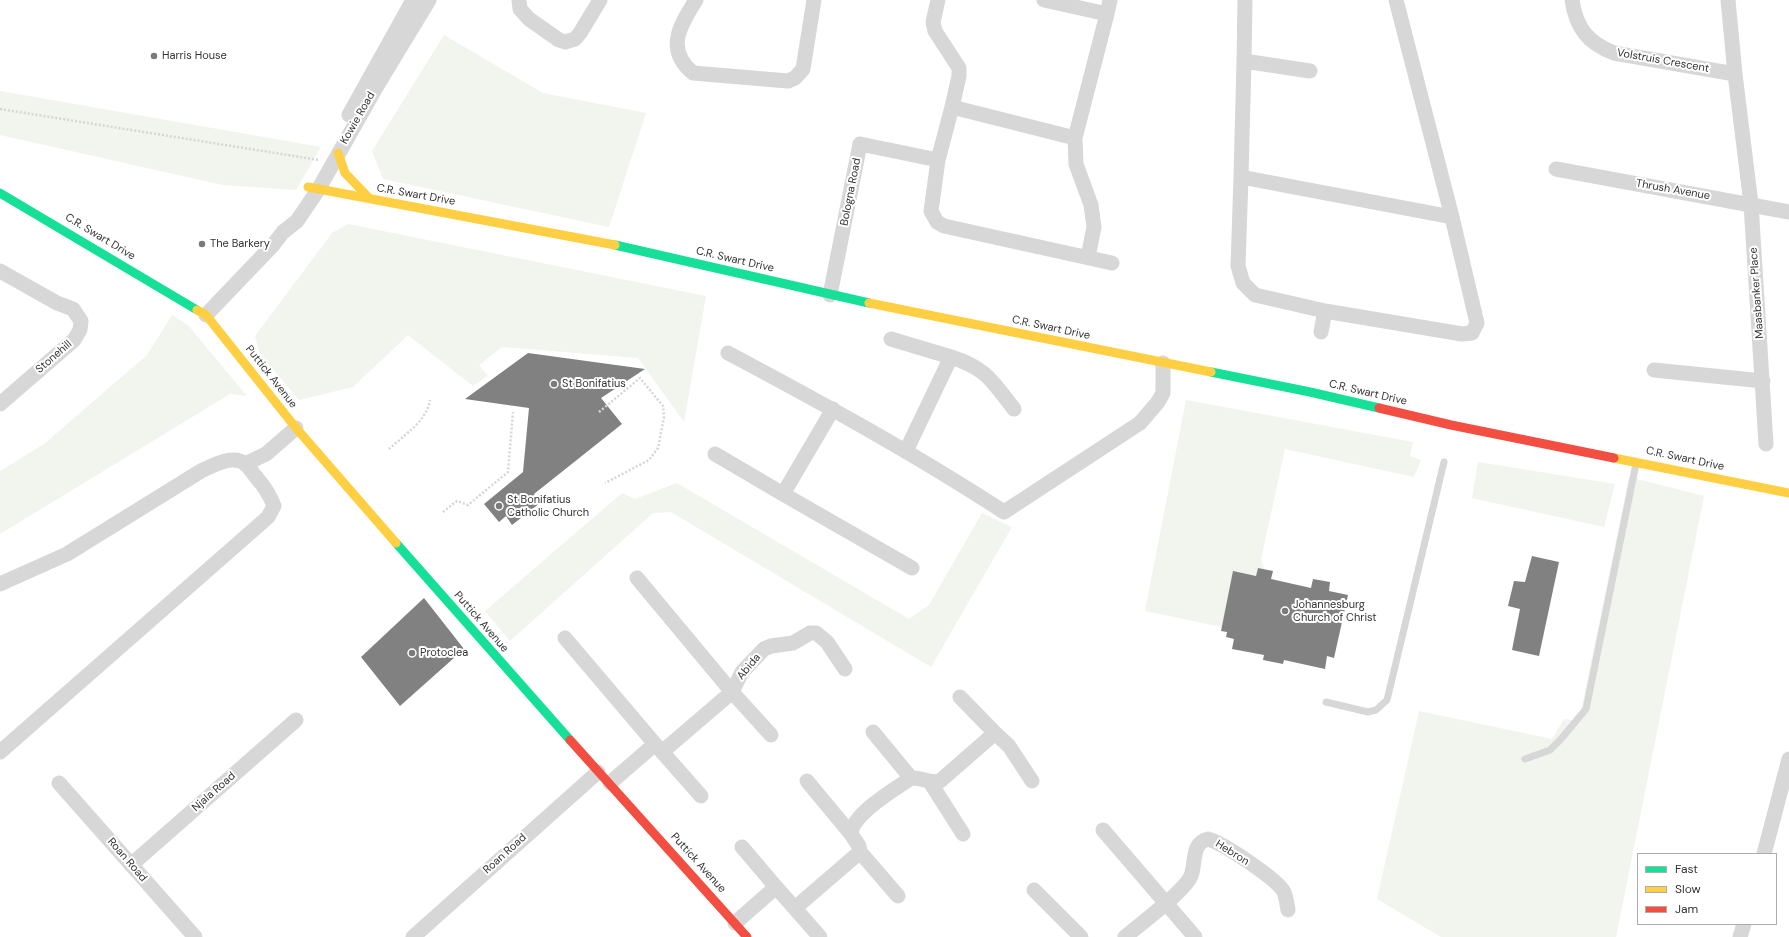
<!DOCTYPE html>
<style>
body{margin:0}
#map{position:relative;width:1789px;height:937px;overflow:hidden;background:#fff;font-family:"DM Sans",sans-serif}
canvas{display:block}
.legend{position:absolute;left:1637px;top:853px;width:140px;height:72px;box-sizing:border-box;background:#fff;border:1px solid #adadad;margin:0;padding:5px 7px;list-style:none;font-size:12px;color:#333}
.legend li{display:flex;align-items:center;gap:8px;height:20px}
.legend b{width:20px;border:1px solid #adadad}
</style>
<div id="map">
<canvas width="1789" height="937"></canvas>
<ul class="legend">
<li><b style="height:5px;background:#16e098"></b>Fast</li>
<li><b style="height:5px;background:#ffcf43"></b>Slow</li>
<li><b style="height:5px;background:#f24e42"></b>Jam</li>
</ul>
</div>
<script>
const ctx = document.querySelector('canvas').getContext('2d');
ctx.lineJoin = 'round';
function fill(path, color) { ctx.fillStyle = color; ctx.fill(path, 'evenodd'); }
function strokePath(path, color, width, dash) { ctx.strokeStyle = color; ctx.lineWidth = width; ctx.lineCap = dash ? 'butt' : 'round'; ctx.setLineDash(dash || []); ctx.stroke(path); }
function label(font, color, halo, rows, align = 'center') {
  ctx.font = font + ' "DM Sans",sans-serif'; ctx.lineWidth = 4; ctx.setLineDash([]); ctx.textBaseline = 'middle'; ctx.strokeStyle = halo; ctx.fillStyle = color; for (const [text, x, y, turn = 0] of rows) {
    ctx.save(); ctx.translate(x, y); ctx.rotate((+turn || 0) * Math.PI / 180); ctx.textAlign = isNaN(turn) ? turn : align; if (halo) ctx.strokeText(text, 0, 0); ctx.fillText(text, 0, 0); ctx.restore();
  }
}
const green = new Path2D(`
 M 444,35 L 543,93 L 646,113 L 609,227 L 383,179 L 372,151 Z
 M 0,91 L 321,147 L 296,190 L 223,185 L 0,135 Z
 M 348,224 L 706,296 L 684,422 L 638,358 L 502,347 L 479,365 L 488,376 L 473,386 L 408,335 L 353,387 L 299,400 L 260,354 L 255,336 L 332,233 Z
 M 172,315 L 188,325 L 247,396 L 230,394 L 0,534 L 0,471 L 44,444 L 147,355 Z
 M 1186,400 L 1413,442 L 1410,456 L 1421,460 L 1414,477 L 1285,449 L 1261,559 L 1264,569 L 1258,568 L 1256,576 L 1233,572 L 1222,627 L 1145,611 Z
 M 1478,462 L 1615,484 L 1604,527 L 1472,498 Z
 M 1629,477 L 1704,496 L 1616,937 L 1441,937 L 1377,899 L 1419,711 L 1552,739 L 1564,719 L 1579,721 Z
 M 677,483 L 909,619 L 929,605 L 982,513 L 1012,527 L 931,667 L 671,512 L 653,513 L 510,641 L 485,611 L 622,493 L 635,499 Z`);
const building = new Path2D(`
 M 528,353 L 645,369 L 601,398 L 622,424 L 534,494 L 540,503 L 512,525 L 506,516 L 499,522 L 484,504 L 523,472 L 529,408 L 465,399 Z
 M 1532,556 L 1559,562 L 1539,656 L 1512,650 L 1520,609 L 1508,606 L 1514,581 L 1525,582 Z
 M 1258,568 L 1273,571 L 1271,579 L 1311,588 L 1313,579 L 1330,582 L 1329,591 L 1348,595 L 1334,658 L 1327,656 L 1325,669 L 1284,660 L 1283,664 L 1263,660 L 1264,655 L 1232,649 L 1234,639 L 1226,637 L 1227,632 L 1221,631 L 1233,571 L 1256,576 Z
 M 424,598 L 464,649 L 400,706 L 361,657 Z`);
const path = new Path2D(`
 M 0,109 L 319,160
 M 599,412 L 640,378 L 663,406 L 664,417 L 658,448 L 649,460 L 605,483
 M 389,449 C 404,435 427,421 430,400
 M 443,512 L 457,501 L 468,505 L 508,472 L 513,412`);
const lane = new Path2D(`
 M 1326,702 L 1368,712 L 1376,710 L 1387,700 L 1444,462
 M 1525,759 L 1550,750 L 1561,739 L 1586,709 L 1636,464`);
const street = new Path2D(`
 M 519,0 L 520,9 L 529,19 L 559,40 L 565,42 L 575,39 L 580,33 L 600,0
 M 696,0 C 681,24 664,49 693,73 L 788,81 L 795,78 L 803,69 L 814,0
 M 938,0 L 933,22 L 935,31 L 959,68 L 959,76 L 952,107
 M 1044,0 L 1107,14 L 1075,138
 M 1396,0 L 1452,217
 M 1572,0 C 1576,28 1588,43 1614,53 L 1735,74
 M 1728,0 L 1735,74 L 1751,204 L 1766,444
 M 1107,14 L 1110,0
 M 1244,61 L 1245,0
 M 349,115 L 413,0
 M 938,160 L 952,107 L 1075,138 L 1076,164 L 1091,205 L 1094,227 L 1088,257
 M 1556,169 L 1789,212
 M 1241,177 L 1244,61 L 1310,71
 M 0,271 L 57,303 L 73,309 L 81,321 L 80,330 L 74,340 L 0,404
 M 830,295 L 860,144 L 938,160 L 931,211 L 937,222 L 944,226 L 1112,263
 M 206,315 L 273,245 L 283,232 L 297,221 L 318,190 L 378,84 L 429,0
 M 1321,332 L 1325,311 L 1255,295 L 1243,283 L 1238,266 L 1241,177 L 1452,217 L 1477,323 L 1472,333 L 1462,334 L 1325,311
 M 891,339 L 951,357 L 906,451
 M 728,353 C 822,403 915,454 1004,512 L 1140,423 L 1158,402 L 1163,393 L 1163,363
 M 951,357 C 986,368 992,381 1014,409
 M 1654,370 L 1763,381
 M 715,454 L 783,494 L 833,409
 M 245,464 L 266,454 L 296,428
 M 783,494 L 912,568
 M 637,578 L 732,692 L 771,735
 M 0,584 L 67,554 L 201,471 C 213,465 233,454 246,464 C 249,468 253,473 256,477 C 264,486 270,495 274,506 L 268,517 L 259,525 L 0,752
 M 565,638 L 655,744 L 610,783
 M 960,697 L 995,733
 M 873,732 L 911,778
 M 656,745 L 701,796
 M 662,752 L 732,692 L 742,672 L 764,649 L 771,646 L 793,643 L 810,633 L 816,633 L 827,642 L 845,669
 M 807,781 L 851,834
 M 930,782 L 963,834
 M 59,783 L 195,937
 M 1103,830 L 1195,937
 M 860,852 L 898,896
 M 1764,854 L 1789,759
 M 131,865 L 296,720
 M 776,887 L 820,937
 M 1034,890 L 1081,937
 M 795,908 L 860,852 L 859,846 L 851,834 C 852,814 895,789 911,778 C 921,777 930,784 940,781 L 995,733 L 1009,746 L 1032,781
 M 735,923 L 776,887 L 742,847
 M 413,937 L 598,772
 M 1125,937 C 1140,924 1184,892 1191,876 C 1196,863 1191,843 1208,839 C 1223,843 1277,879 1284,892 C 1286,897 1287,904 1288,910
 M 1740,937 L 1744,924`);
const fast = new Path2D(`
 M 0,193 L 197,310
 M 615,245 L 869,303
 M 1211,372 L 1310,392 L 1379,408
 M 396,543 L 570,740`);
const slow = new Path2D(`
 M 338,153 L 345,173 L 370,199
 M 308,187 L 615,245
 M 869,303 L 1211,372
 M 197,310 L 206,315 L 296,428 L 396,543
 M 1614,458 L 1789,493`);
const jam = new Path2D(`
 M 1379,408 L 1451,425 L 1614,458
 M 570,740 L 747,937`);
const markers = [
 [154,56,4,"#7a7a7a"],
 [202,244,4,"#7a7a7a"],
 [554,384,4,"#7a7a7a"],
 [499,506,4,"#7a7a7a"],
 [1285,611,4,"#7a7a7a"],
 [412,653,4,"#7a7a7a"]
];
const poiNames = [
 ["Harris House",162,56],
 ["The Barkery",210,244],
 ["St Bonifatius",562,384],
 ["St Bonifatius",507,500],
 ["Catholic Church",507,513],
 ["Johannesburg",1293,605],
 ["Church of Christ",1293,618],
 ["Protoclea",420,653]
];
const streetNames = [
 ["Volstruis Crescent",1663,61,10],
 ["Kowie Road",358,118,-60],
 ["Thrush Avenue",1673,190,10],
 ["Bologna Road",851,192,-79],
 ["C.R. Swart Drive",416,195,10],
 ["C.R. Swart Drive",100,237,31],
 ["C.R. Swart Drive",735,260,13],
 ["Maasbanker Place",1757,293,-94],
 ["C.R. Swart Drive",1051,328,12],
 ["Stonehill",54,357,-41],
 ["Puttick Avenue",271,377,52],
 ["C.R. Swart Drive",1368,393,13],
 ["C.R. Swart Drive",1685,459,12],
 ["Puttick Avenue",481,622,49],
 ["Abida",749,667,-50],
 ["Njala Road",214,792,-41],
 ["Hebron",1232,853,32],
 ["Roan Road",505,854,-42],
 ["Roan Road",127,860,49],
 ["Puttick Avenue",698,863,48]
];
fill(green, '#f1f5ed');
fill(building, '#818181');
strokePath(path, '#d6d6d6', 2.5, [2, 2]);
strokePath(lane, '#d7d7d7', 7);
strokePath(street, '#d7d7d7', 15);
strokePath(fast, '#16e098', 9);
strokePath(slow, '#ffcf43', 9);
strokePath(jam, '#f24e42', 9);
for (const [x, y, r, color] of markers) { const dot = new Path2D(); dot.arc(x, y, r, 0, 2 * Math.PI); ctx.fillStyle = color; ctx.fill(dot); strokePath(dot, '#fff', 1.5); }
label('11px', '#333', '#fff', poiNames, 'left');
label('11px', '#333', '#fff', streetNames);
</script>
